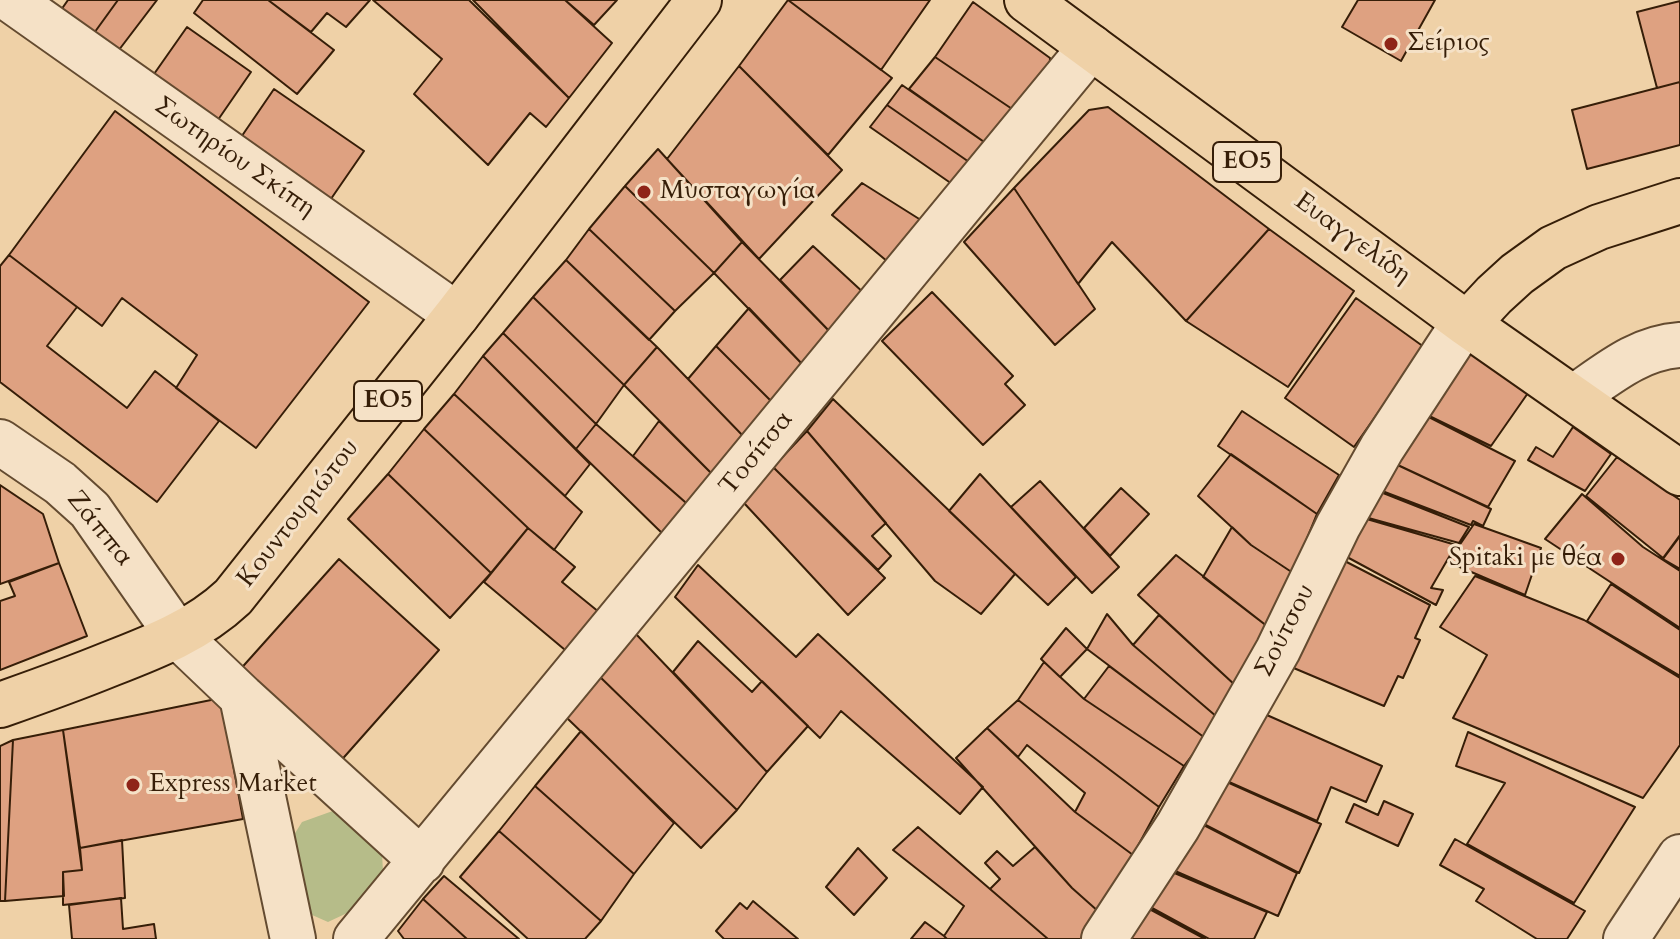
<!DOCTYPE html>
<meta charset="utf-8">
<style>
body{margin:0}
canvas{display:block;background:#efd1a7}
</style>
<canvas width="1680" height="939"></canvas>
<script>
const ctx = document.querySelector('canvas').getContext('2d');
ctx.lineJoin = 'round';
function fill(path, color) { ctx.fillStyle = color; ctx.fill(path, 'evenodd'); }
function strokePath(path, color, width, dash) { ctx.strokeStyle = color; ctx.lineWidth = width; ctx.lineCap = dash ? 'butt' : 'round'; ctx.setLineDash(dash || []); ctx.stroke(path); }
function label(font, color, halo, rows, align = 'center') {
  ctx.font = font + ' Cardo,serif'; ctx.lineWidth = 6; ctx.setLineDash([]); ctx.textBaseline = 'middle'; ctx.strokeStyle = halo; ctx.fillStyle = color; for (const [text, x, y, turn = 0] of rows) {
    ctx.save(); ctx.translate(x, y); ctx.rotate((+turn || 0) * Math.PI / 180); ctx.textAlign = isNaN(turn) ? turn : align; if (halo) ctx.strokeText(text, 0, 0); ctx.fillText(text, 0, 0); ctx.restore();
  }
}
const green = new Path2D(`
 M 341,808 L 382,853 L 383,872 L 362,906 L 328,922 L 294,907 L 282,854 L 302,822 Z`);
const building = new Path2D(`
 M 68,0 L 118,0 L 84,47 L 52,23 Z
 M 118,0 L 157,0 L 109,63 L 84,47 Z
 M 203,0 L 268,0 L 334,50 L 297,94 L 194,13 Z
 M 268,0 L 370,0 L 346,27 L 327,13 L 311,32 Z
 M 373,0 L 469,0 L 569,98 L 546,127 L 530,113 L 488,165 L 414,94 L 442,59 Z
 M 473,0 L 565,0 L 612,43 L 569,98 Z
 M 565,0 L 617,0 L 594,25 Z
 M 788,0 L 892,78 L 828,155 L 739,66 Z
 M 788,0 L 930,0 L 881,70 Z
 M 1358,0 L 1435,0 L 1401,61 L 1342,27 Z
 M 1680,1 L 1680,82 L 1657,88 L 1637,12 Z
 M 973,2 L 1050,58 L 1049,83 L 1024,117 L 935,57 Z
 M 187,27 L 251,72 L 211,130 L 147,84 Z
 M 935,57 L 1024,117 L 997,151 L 909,89 Z
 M 739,66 L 842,170 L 759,259 L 667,159 Z
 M 1680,82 L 1680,145 L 1587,169 L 1572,110 Z
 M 902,85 L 997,151 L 982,171 L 887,105 Z
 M 274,89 L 364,151 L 324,209 L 235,146 Z
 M 887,105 L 982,171 L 965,193 L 870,127 Z
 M 1108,107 L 1269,229 L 1186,321 L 1112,242 L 1078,284 L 1014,188 L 1089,110 Z
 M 115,111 L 369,302 L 256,448 L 176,388 L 197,355 L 122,298 L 102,326 L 9,255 Z
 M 658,149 L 742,242 L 714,273 L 625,186 Z
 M 862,183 L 924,222 L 888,262 L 832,215 Z
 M 625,186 L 714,273 L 675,311 L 589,229 Z
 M 1014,188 L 1095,309 L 1055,345 L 964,242 Z
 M 589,229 L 675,311 L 649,340 L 566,260 Z
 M 1269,229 L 1354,291 L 1288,387 L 1186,321 Z
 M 742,242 L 833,335 L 804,366 L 714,273 Z
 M 813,246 L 866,295 L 833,335 L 780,280 Z
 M 9,255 L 77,307 L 47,346 L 127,408 L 155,371 L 219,421 L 157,502 L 0,382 L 0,266 Z
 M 566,260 L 657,347 L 624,385 L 533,297 Z
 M 932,292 L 1013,376 L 1005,384 L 1025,405 L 983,445 L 882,341 Z
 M 533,297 L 624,385 L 596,424 L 503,333 Z
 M 1356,298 L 1424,347 L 1354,447 L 1285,398 Z
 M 749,308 L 804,366 L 773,403 L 716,346 Z
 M 503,333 L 596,424 L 576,449 L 483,356 Z
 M 716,346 L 773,403 L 745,438 L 688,379 Z
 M 657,347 L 745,438 L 716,478 L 624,385 Z
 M 1461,347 L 1528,393 L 1491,446 L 1419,411 Z
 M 483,356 L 590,464 L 565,496 L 454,394 Z
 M 454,394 L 582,512 L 554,550 L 528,528 L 424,429 Z
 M 833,399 L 1015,574 L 981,614 L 935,581 L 807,431 Z
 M 1242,411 L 1339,475 L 1317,514 L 1218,446 Z
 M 1419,412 L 1515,461 L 1488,507 L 1387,460 Z
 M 659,421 L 716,478 L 693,509 L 633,456 Z
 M 596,424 L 693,509 L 667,538 L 576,449 Z
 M 1573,427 L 1611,454 L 1585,491 L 1528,460 L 1536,447 L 1553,457 Z
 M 424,429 L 528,528 L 491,573 L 388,474 Z
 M 807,431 L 886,523 L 872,536 L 891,556 L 878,570 L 773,467 Z
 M 1231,454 L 1317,514 L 1293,573 L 1251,545 L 1198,496 Z
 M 1617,457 L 1680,500 L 1680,535 L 1663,558 L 1586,496 Z
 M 1387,460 L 1491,509 L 1483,526 L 1473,521 L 1471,525 L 1369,486 Z
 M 773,467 L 885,578 L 848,615 L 744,503 Z
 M 388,474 L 491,573 L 450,618 L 348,519 Z
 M 980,474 L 1076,577 L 1048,605 L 949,511 Z
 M 1040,481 L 1119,567 L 1092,593 L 1011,507 Z
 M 0,485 L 43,514 L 59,563 L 0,584 Z
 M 1368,487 L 1469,527 L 1459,543 L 1354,514 Z
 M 1121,488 L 1149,514 L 1110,556 L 1084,528 Z
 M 1582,494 L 1643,547 L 1680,571 L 1680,628 L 1545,539 Z
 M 1353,515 L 1456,545 L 1431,588 L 1443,590 L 1436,605 L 1334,550 Z
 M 1474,524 L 1541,548 L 1525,595 L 1448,562 Z
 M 1232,527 L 1251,545 L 1293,573 L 1272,630 L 1203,577 Z
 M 528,528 L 575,567 L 562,582 L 610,621 L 577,660 L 484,582 Z
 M 1680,536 L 1680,569 L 1663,559 Z
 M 1176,555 L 1272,630 L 1236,686 L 1138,595 Z
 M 1335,556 L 1430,605 L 1415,638 L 1420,640 L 1403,678 L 1398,676 L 1384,706 L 1277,661 Z
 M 339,559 L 439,650 L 338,764 L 237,673 Z
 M 59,563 L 87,636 L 0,670 L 0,601 L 15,596 L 9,582 Z
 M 698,565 L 796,657 L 818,634 L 983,787 L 960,814 L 841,711 L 820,738 L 675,597 Z
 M 1475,576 L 1584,620 L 1680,678 L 1680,745 L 1643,798 L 1453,718 L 1487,655 L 1440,627 Z
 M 1611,584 L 1680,630 L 1680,676 L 1587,621 Z
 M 1107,614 L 1133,645 L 1217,717 L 1205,738 L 1087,649 Z
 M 1159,615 L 1236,686 L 1217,717 L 1133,645 Z
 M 1066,628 L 1087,649 L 1060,677 L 1041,659 Z
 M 635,633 L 767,772 L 737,810 L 597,674 Z
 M 698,641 L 752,692 L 762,681 L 808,726 L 767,772 L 673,672 Z
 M 1044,662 L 1084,699 L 1184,766 L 1159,807 L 1018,700 Z
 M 1109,666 L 1205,738 L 1184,766 L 1084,699 Z
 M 597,674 L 737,810 L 701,848 L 567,718 Z
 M 221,698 L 243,819 L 80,848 L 63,730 Z
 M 1018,700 L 1159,807 L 1133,855 L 1075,812 L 1085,793 L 1027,745 L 1018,757 L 987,728 Z
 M 1251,708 L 1382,766 L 1366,802 L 1331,787 L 1317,821 L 1220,778 Z
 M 987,728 L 1075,812 L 1133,855 L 1099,912 L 1072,888 L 956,758 Z
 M 63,730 L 82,870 L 63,872 L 64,896 L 5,901 L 13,740 Z
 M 581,731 L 674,823 L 634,874 L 535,786 Z
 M 1468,732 L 1635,807 L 1574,903 L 1467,844 L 1505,783 L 1456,766 Z
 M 13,740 L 5,901 L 0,901 L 0,746 Z
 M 1218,778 L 1321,824 L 1299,873 L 1194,819 Z
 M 535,786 L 634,874 L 601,921 L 499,831 Z
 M 1384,801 L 1413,814 L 1398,846 L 1346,822 L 1354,804 L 1378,815 Z
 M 1194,820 L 1297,873 L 1278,916 L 1166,867 Z
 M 918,827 L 990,889 L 1048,939 L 947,939 L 944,936 L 964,906 L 893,850 Z
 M 499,831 L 601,921 L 585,939 L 528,939 L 460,877 Z
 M 1455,839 L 1585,911 L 1567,939 L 1537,939 L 1476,901 L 1484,889 L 1440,865 Z
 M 122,840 L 125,898 L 63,905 L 63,872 L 82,870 L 80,848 Z
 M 1035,847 L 1072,888 L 1099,912 L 1083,939 L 1048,939 L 990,889 L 1000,879 L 985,863 L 997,851 L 1013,866 Z
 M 858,848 L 887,878 L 854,915 L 826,887 Z
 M 1165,869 L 1267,912 L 1254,939 L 1209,939 L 1141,902 Z
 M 444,876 L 519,939 L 467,939 L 423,899 Z
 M 121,898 L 123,929 L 154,924 L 156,939 L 72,939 L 69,905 Z
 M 423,899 L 467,939 L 404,939 L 398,931 Z
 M 753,901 L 798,939 L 724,939 L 716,931 L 740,903 L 747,909 Z
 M 1142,905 L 1205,939 L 1117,939 Z
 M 925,922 L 944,936 L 947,939 L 911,939 Z`);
const minor = new Path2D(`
 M 11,0 L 457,315
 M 1573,398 C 1607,375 1637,348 1680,345
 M 0,442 L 60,483 L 90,510 L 178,636 L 242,697 L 422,861
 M 242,697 L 293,939
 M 356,939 L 1091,47
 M 1104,939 L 1178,826 L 1278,650 L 1338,526 L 1382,448 L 1454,338 L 1467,324
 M 1626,939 L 1680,857`);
const major = new Path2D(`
 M 1027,0 L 1467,324 L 1680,473
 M 1467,324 L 1494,295 L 1517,274 L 1553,248 L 1599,227 L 1680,201
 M 0,705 C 37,692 73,679 110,664 C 154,647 198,630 233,597 L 457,315 L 699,0`);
const markers = [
 [1391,44,8,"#8f2418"],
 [644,192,8,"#8f2418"],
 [1618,559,8,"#8f2418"],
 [133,785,8,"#8f2418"]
];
const shields = [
 [1247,162,68],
 [388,401,68]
];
const shieldNames = [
 ["ΕΟ5",1247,162],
 ["ΕΟ5",388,401]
];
const poiNames = [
 ["Σείριος",1407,44],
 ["Μυσταγωγία",660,192],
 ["Spitaki με θέα",1602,559,"right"],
 ["Express Market",149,785]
];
const streetNames = [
 ["Σωτηρίου Σκίπη",234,158,35],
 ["Ευαγγελίδη",1352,239,36],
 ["Τοσίτσα",757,454,-51],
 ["Κουντουριώτου",299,514,-52],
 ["Ζάππα",99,529,51],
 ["Σούτσου",1286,631,-63]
];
fill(green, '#b6bc89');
fill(building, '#dea181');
strokePath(building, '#361e08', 2);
strokePath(minor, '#644b30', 48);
strokePath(major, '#361e08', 48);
strokePath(minor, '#f5e1c6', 44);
strokePath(major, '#efd1a7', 44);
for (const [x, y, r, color] of markers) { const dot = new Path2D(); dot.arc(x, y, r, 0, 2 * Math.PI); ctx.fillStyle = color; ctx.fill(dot); strokePath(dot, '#f5e1c6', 3); }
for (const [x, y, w] of shields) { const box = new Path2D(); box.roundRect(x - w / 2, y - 20, w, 40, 6); ctx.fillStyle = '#f5e1c6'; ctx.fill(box); strokePath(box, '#361e08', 2); }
label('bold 24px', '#361e08', null, shieldNames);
label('26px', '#361e08', '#f5e1c6', poiNames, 'left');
label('26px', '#361e08', '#f5e1c6', streetNames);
</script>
